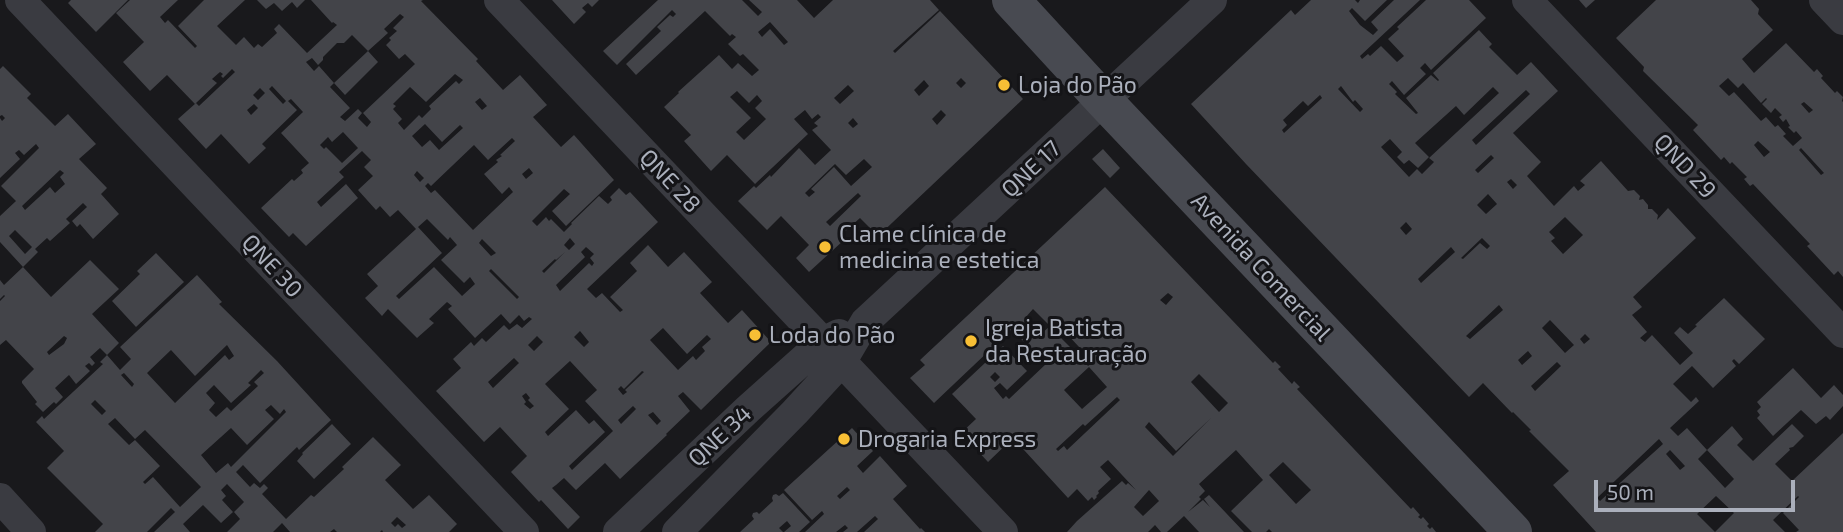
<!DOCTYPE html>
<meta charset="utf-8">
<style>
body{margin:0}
#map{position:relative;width:1843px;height:532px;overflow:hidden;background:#19191c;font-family:"Exo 2",sans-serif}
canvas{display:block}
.scale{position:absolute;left:1594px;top:480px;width:201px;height:32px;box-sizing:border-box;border:4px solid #abb0bc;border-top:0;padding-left:9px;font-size:21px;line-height:24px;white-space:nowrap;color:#abb0bc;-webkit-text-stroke:5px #141417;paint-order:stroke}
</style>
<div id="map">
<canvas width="1843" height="532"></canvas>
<div class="scale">50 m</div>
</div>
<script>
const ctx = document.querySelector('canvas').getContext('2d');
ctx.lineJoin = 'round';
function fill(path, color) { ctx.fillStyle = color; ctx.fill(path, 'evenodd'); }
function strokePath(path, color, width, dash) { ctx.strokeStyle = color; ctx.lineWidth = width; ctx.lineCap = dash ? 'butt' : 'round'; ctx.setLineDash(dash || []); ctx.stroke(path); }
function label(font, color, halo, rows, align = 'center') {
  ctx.font = font + ' "Exo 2",sans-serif'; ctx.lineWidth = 6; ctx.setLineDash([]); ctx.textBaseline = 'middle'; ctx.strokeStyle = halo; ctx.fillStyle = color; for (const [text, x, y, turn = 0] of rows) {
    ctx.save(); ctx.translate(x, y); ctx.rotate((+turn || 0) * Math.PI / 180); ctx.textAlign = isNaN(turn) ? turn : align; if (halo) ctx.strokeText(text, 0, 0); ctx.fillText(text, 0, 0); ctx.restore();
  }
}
const building = new Path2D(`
 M 71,0 L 128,0 L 96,32 L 68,3 Z
 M 130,0 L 178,0 L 160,17 L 165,23 L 168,20 L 195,48 L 197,46 L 178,26 L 204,0 L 245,0 L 217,26 L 236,45 L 244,37 L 254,48 L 258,44 L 262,47 L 277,33 L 274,29 L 279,24 L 307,53 L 337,25 L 333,22 L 332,23 L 311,0 L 423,0 L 421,1 L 478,59 L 476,61 L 503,90 L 520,75 L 547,105 L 533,117 L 561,147 L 574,135 L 614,180 L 566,226 L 552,211 L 570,194 L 564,189 L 532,221 L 537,226 L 546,217 L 549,221 L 551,219 L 564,232 L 572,224 L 571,223 L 599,196 L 608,204 L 612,200 L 610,197 L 619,188 L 626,195 L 630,192 L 658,222 L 587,289 L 596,298 L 602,293 L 620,312 L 623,310 L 610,297 L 637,271 L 630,263 L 648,245 L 668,267 L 684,252 L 712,282 L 700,293 L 728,323 L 742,310 L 771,342 L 701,410 L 683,392 L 678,396 L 690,411 L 666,434 L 667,435 L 620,479 L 605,463 L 576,490 L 564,478 L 556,485 L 552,488 L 580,517 L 568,529 L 541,500 L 539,502 L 511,472 L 527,456 L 500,427 L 484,442 L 436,391 L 461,368 L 453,359 L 471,342 L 474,346 L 482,338 L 486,342 L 504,325 L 509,330 L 517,324 L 522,328 L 532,319 L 529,317 L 524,321 L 519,315 L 510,324 L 501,314 L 475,338 L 448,309 L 452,306 L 447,302 L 429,319 L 434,323 L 417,338 L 388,309 L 382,316 L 365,298 L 378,286 L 367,274 L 416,229 L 398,210 L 390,217 L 380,206 L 376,210 L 358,190 L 373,176 L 364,167 L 371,160 L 362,151 L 339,172 L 344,177 L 317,202 L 321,207 L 346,184 L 358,198 L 306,246 L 293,233 L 289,237 L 261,208 L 292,179 L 294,181 L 303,173 L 301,170 L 309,163 L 281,133 L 303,112 L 291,99 L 288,101 L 297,110 L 262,144 L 266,148 L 249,164 L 221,134 L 206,149 L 178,119 L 196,103 L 199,106 L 235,72 L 232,69 L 223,78 L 221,76 L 223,74 L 220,72 L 212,79 L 217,83 L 195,104 L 167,75 L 150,91 L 123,62 L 144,42 L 116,13 ZM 400,14 L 404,17 L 393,28 L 397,31 L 389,38 L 391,40 L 386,45 L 399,59 L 405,54 L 415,64 L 363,113 L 371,122 L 367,127 L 358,118 L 362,113 L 358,109 L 345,121 L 340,117 L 350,108 L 330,87 L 334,83 L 319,66 L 314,71 L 306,62 L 312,58 L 318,65 L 323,60 L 323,57 L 337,43 L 344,43 L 352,35 L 368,51 L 388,33 L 384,29 ZM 455,74 L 463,80 L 459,84 L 456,81 L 429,106 L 431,109 L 422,118 L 419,115 L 404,130 L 398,123 L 402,119 L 393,109 L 396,106 L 393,104 L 410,87 L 426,102 ZM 272,86 L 286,101 L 283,104 L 269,89 ZM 260,88 L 265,93 L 258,100 L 253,95 ZM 480,98 L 487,106 L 482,110 L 475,102 ZM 254,104 L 258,108 L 251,115 L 247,110 ZM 425,124 L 442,142 L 460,125 L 463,128 L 439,150 L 430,140 L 422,147 L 412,136 ZM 343,132 L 358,148 L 342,163 L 326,147 L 324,149 L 320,145 L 328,137 L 332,142 ZM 512,138 L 515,141 L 500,155 L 502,156 L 496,160 L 498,162 L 484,174 L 502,194 L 509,187 L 513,192 L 473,230 L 435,190 L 431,193 L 425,186 L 428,183 L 431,186 L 474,145 L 488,160 ZM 529,168 L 533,173 L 526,179 L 522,174 ZM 417,171 L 424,178 L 420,182 L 414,175 ZM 427,219 L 448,240 L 450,237 L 457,245 L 441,260 L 464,283 L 470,277 L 475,284 L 462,296 L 434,267 L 399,299 L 396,296 L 442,253 L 418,227 ZM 570,238 L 575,244 L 569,250 L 564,245 ZM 482,239 L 496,253 L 491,256 L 479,243 ZM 586,247 L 594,254 L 590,258 L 594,263 L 592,266 L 589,263 L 560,291 L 556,285 L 583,259 L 585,257 L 581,252 ZM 565,252 L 544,273 L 542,271 L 555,259 L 556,260 ZM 491,269 L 519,297 L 517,299 L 489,271 ZM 663,328 L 687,354 L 707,335 L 711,339 L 702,347 L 705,351 L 696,360 L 693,356 L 678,370 L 650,340 ZM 580,331 L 589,342 L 584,347 L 574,337 ZM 537,336 L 543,342 L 534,351 L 528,345 ZM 514,358 L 519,363 L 493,388 L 488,382 ZM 570,361 L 597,390 L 585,401 L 613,431 L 572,470 L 569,466 L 605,432 L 594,420 L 589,424 L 576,410 L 548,436 L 545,432 L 569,409 L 545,384 ZM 642,371 L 644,372 L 625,390 L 627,392 L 623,395 L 618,389 L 621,386 L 624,389 ZM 526,393 L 530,398 L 528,400 L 534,406 L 530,409 L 524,404 L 526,402 L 522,396 ZM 633,406 L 636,409 L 621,424 L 618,420 ZM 653,412 L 661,421 L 657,425 L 648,415 Z
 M 257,0 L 305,0 L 297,8 L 292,2 L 282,11 L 274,3 L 266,9 Z
 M 552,0 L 599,0 L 592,7 L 588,3 L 582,8 L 586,12 L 574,24 Z
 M 658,0 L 742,0 L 758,16 L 762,12 L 749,0 L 797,0 L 814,18 L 833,0 L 930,0 L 939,10 L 893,51 L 895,53 L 940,11 L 1023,99 L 874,240 L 869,235 L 873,231 L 860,218 L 840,236 L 844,240 L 809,272 L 796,258 L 809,245 L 781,216 L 767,230 L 738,201 L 754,186 L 756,188 L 770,175 L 771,177 L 799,148 L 815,165 L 831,150 L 812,130 L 818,126 L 814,123 L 821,117 L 818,114 L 812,119 L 805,110 L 794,119 L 808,134 L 755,184 L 727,155 L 711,171 L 684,141 L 691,135 L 664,107 L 679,93 L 678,92 L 719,55 L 732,69 L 738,63 L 752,76 L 759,70 L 743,54 L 740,56 L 728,44 L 736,37 L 732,34 L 730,36 L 705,11 L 636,75 L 626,64 L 661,31 L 657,27 L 670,15 L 673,17 L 676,14 L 672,10 L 617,65 L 603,51 ZM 770,22 L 788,42 L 784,45 L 770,29 L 762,37 L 758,32 ZM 961,78 L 966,83 L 961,88 L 956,83 ZM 924,80 L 929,86 L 919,96 L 914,90 ZM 848,85 L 854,91 L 840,104 L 834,98 ZM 737,91 L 749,103 L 757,95 L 762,101 L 755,108 L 766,119 L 744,140 L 736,132 L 751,118 L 730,97 ZM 941,110 L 946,115 L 937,125 L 932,119 ZM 853,118 L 858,124 L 853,128 L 848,123 ZM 864,159 L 872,167 L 851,186 L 834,167 L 811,189 L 815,192 L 809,197 L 805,193 L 835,164 L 846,175 ZM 858,193 L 861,196 L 830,226 L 826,222 Z
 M 1311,0 L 1355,0 L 1358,3 L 1360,0 L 1387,0 L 1365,21 L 1352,8 L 1349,11 L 1360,25 L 1373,35 L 1378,30 L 1371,22 L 1394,0 L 1420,0 L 1360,56 L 1362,59 L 1368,54 L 1370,56 L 1381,46 L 1397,62 L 1404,56 L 1388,39 L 1399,29 L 1397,27 L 1426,0 L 1469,0 L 1486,18 L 1431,70 L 1425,63 L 1420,68 L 1426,74 L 1404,95 L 1392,81 L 1389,84 L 1397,92 L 1395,94 L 1416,114 L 1418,113 L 1406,98 L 1431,75 L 1438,81 L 1439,80 L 1433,73 L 1479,30 L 1492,44 L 1489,47 L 1517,75 L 1531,62 L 1558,91 L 1513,133 L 1541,162 L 1527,176 L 1554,206 L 1574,186 L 1578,191 L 1585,185 L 1580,181 L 1601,161 L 1628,191 L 1634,190 L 1640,196 L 1639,200 L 1643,199 L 1648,205 L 1648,209 L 1652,209 L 1658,215 L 1657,220 L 1668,208 L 1696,238 L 1633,297 L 1642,307 L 1632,315 L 1647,332 L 1640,338 L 1645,342 L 1652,335 L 1680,365 L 1693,353 L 1674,333 L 1680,327 L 1688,334 L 1697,326 L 1695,325 L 1724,298 L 1765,339 L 1739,364 L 1734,359 L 1732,361 L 1736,366 L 1713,388 L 1692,366 L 1673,384 L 1691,402 L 1696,397 L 1699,401 L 1670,428 L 1678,436 L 1687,428 L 1707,450 L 1698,459 L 1725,488 L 1734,479 L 1707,450 L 1732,426 L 1743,439 L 1737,445 L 1753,461 L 1792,424 L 1804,436 L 1793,447 L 1789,448 L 1790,450 L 1775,464 L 1792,481 L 1843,433 L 1843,532 L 1796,532 L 1799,530 L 1783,513 L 1799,497 L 1798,496 L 1773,520 L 1785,532 L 1715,532 L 1734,513 L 1716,496 L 1697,514 L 1715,532 L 1596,532 L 1553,485 L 1569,471 L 1529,431 L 1531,430 L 1513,412 L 1512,413 L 1483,383 L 1469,397 L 1246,164 L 1191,104 L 1291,10 L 1295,15 ZM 1341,86 L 1353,102 L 1355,100 L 1363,109 L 1360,112 L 1338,89 ZM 1493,87 L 1499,93 L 1429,158 L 1434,162 L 1422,174 L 1417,169 L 1409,177 L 1381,147 L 1390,139 L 1402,152 L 1397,157 L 1404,164 L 1409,160 L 1418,168 L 1429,157 L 1415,143 L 1456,106 L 1464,115 ZM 1526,90 L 1530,94 L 1476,145 L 1472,140 ZM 1320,95 L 1322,98 L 1284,133 L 1282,130 L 1287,125 L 1283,120 L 1303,101 L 1308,106 ZM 1491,155 L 1494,158 L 1478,173 L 1475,170 ZM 1511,179 L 1517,185 L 1513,189 L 1507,182 ZM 1488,194 L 1497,204 L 1486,214 L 1477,205 ZM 1565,217 L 1583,235 L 1563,254 L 1551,241 L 1555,238 L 1549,232 ZM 1406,222 L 1412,229 L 1406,235 L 1400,228 ZM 1482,238 L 1490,246 L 1487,249 L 1480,243 L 1463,259 L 1461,258 ZM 1451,247 L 1455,252 L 1421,283 L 1418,279 ZM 1499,305 L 1503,310 L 1470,339 L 1466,336 ZM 1550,320 L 1574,345 L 1565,353 L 1542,328 ZM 1585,334 L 1590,339 L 1584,344 L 1580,339 ZM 1528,351 L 1532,356 L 1522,365 L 1518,360 ZM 1557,362 L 1561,366 L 1535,391 L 1531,386 ZM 1659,439 L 1663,444 L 1600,501 L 1597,498 ZM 1670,450 L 1685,466 L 1680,470 L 1666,454 Z
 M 1579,0 L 1595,0 L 1586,8 Z
 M 1656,0 L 1751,0 L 1759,9 L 1758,14 L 1773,30 L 1742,59 L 1754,73 L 1786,43 L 1814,72 L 1817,69 L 1823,76 L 1821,78 L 1835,93 L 1837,91 L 1843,97 L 1842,101 L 1843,102 L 1843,277 L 1838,271 L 1834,275 L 1807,246 L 1810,244 L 1753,184 L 1750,186 L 1744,179 L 1747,177 L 1732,162 L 1730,164 L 1724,157 L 1721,160 L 1693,130 L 1698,125 L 1643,71 L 1644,67 L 1616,38 ZM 1728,78 L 1738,88 L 1743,83 L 1761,103 L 1766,98 L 1767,99 L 1762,104 L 1771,113 L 1775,108 L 1782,115 L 1779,117 L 1783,122 L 1786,119 L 1790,126 L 1788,127 L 1794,133 L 1796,131 L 1802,138 L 1793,146 L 1783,136 L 1786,134 L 1778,125 L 1775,127 L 1766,117 L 1761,121 L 1734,92 L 1729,96 L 1719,86 ZM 1804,102 L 1813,110 L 1809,113 L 1801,104 ZM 1758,141 L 1770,152 L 1764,157 L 1754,145 ZM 1801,148 L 1824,173 L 1821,175 L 1799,150 Z
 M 368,51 L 378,62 L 345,95 L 334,83 Z
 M 3,66 L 31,94 L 27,98 L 55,126 L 68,114 L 96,144 L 79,159 L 107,188 L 101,194 L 119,214 L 93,239 L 80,224 L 77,227 L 72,221 L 87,207 L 83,203 L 66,219 L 70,223 L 50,241 L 47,238 L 35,249 L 38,252 L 23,267 L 0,242 L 0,216 L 16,201 L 1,186 L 39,148 L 36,144 L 24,155 L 19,150 L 15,153 L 20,159 L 0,178 L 0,118 L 2,121 L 5,118 L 2,115 L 0,116 L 0,69 ZM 60,170 L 64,173 L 60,177 L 65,184 L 55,193 L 50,187 L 25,210 L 22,206 ZM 15,230 L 32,247 L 25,254 L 9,236 Z
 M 1103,149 L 1120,168 L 1110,178 L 1092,159 Z
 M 1105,187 L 1273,363 L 1275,361 L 1281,367 L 1278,369 L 1292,384 L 1294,381 L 1300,387 L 1297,389 L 1410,508 L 1411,509 L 1413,507 L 1420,515 L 1418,517 L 1421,519 L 1423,517 L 1429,524 L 1427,526 L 1430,529 L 1432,527 L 1436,532 L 1272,532 L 1269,529 L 1266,532 L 1252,532 L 1231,511 L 1263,480 L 1236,450 L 1199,484 L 1205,491 L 1199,497 L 1201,499 L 1188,512 L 1203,500 L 1210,507 L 1204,499 L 1209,495 L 1244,532 L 1199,532 L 1184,516 L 1167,532 L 1161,532 L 1155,525 L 1148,532 L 1067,532 L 1077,521 L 1122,481 L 1126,485 L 1128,483 L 1136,490 L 1108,460 L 1100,467 L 1111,479 L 1098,491 L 1099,493 L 1096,496 L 1097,497 L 1094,500 L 1092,497 L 1088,501 L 1077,489 L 1068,498 L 1013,438 L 988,462 L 961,433 L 976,419 L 952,394 L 1003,346 L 1027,371 L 1007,390 L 1000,383 L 994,388 L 1003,399 L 1006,396 L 1009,399 L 1047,363 L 1041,357 L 1040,359 L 1012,329 L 934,403 L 910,378 L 925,365 L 920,360 ZM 1168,293 L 1173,297 L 1166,305 L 1160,300 ZM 1033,309 L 1050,326 L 1040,335 L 1025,318 ZM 1055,328 L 1063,336 L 1066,333 L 1093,362 L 1088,366 L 1081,358 L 1075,363 L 1065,351 L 1070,347 L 1053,330 ZM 1089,367 L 1107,387 L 1082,409 L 1064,390 ZM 995,372 L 1000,377 L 995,382 L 990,377 ZM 1199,374 L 1228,403 L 1219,412 L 1191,382 ZM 1117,397 L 1120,400 L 1067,450 L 1064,446 L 1058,451 L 1056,449 L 1083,424 L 1085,426 ZM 1211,418 L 1173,456 L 1145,427 L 1149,422 L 1176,451 ZM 1283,462 L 1311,490 L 1296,504 L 1269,475 ZM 1149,490 L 1159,501 L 1143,516 L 1134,507 Z
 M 156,253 L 184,282 L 136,327 L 112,301 L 140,274 L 137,271 Z
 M 90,260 L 119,289 L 92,314 L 119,343 L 107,355 L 100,348 L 90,357 L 95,363 L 92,366 L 89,363 L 85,366 L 90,371 L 76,384 L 69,375 L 55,388 L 63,397 L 56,404 L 54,402 L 43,412 L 35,404 L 37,402 L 22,383 L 22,381 L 34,369 L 6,340 L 0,345 L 0,301 L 5,296 L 4,295 L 0,299 L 0,280 L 4,285 L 23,267 L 51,297 ZM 64,336 L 67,338 L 64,344 L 49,355 L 47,352 Z
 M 197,275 L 222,302 L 219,304 L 277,361 L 331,420 L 299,450 L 297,447 L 260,483 L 243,465 L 236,472 L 250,487 L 254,483 L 260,488 L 264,484 L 268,488 L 262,494 L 286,519 L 311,495 L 314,497 L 344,469 L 342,467 L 373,437 L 401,465 L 385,480 L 413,509 L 429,495 L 457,524 L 449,532 L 383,532 L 382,530 L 380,532 L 337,532 L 334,529 L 330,532 L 290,532 L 282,523 L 273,532 L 227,532 L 240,519 L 234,512 L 244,502 L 227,484 L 221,490 L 226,496 L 222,500 L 233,512 L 221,523 L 203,505 L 183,524 L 190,532 L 154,532 L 175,512 L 171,508 L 147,532 L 95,532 L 103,524 L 47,468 L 64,451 L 36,422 L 42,416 L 44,419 L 103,364 L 100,362 L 107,355 L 120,370 L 131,359 L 120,347 ZM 227,345 L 234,356 L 229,360 L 225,355 L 175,403 L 147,373 L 171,350 L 195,376 ZM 261,370 L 264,373 L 254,382 L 258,386 L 231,411 L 227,407 L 216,417 L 209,410 L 215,403 L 206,393 L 214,385 L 231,403 L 251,385 L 248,383 ZM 124,373 L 134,384 L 132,387 L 121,375 ZM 95,400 L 106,411 L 102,415 L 91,404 ZM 271,405 L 280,414 L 284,409 L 286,412 L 231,467 L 228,463 L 216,473 L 201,455 L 231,428 L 247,445 L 274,419 L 265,410 ZM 115,418 L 135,439 L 145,430 L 201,487 L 180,507 L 153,477 L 145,484 L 143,482 L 160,466 L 135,440 L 129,445 L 108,424 ZM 397,517 L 406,525 L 402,528 L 398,524 L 395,527 L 391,523 Z
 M 1793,368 L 1821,398 L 1834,385 L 1843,395 L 1843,406 L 1830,420 L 1826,416 L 1816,424 L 1801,410 L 1773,436 L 1757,418 L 1760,415 L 1757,411 L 1761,407 L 1757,402 Z
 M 332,424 L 351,444 L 314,479 L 297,461 L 303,454 L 302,453 Z
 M 852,428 L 873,451 L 857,466 L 863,473 L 880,456 L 907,486 L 893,499 L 920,529 L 921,528 L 925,532 L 864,532 L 878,519 L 875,516 L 857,532 L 843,532 L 848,528 L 845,525 L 836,532 L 805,532 L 824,514 L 822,511 L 812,520 L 784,490 ZM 847,487 L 850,490 L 840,499 L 837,496 Z
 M 783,493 L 810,522 L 799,532 L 784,532 L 791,526 L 787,521 L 779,528 L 783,532 L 740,532 L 754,519 L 752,516 L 753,513 L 757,512 L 759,514 L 773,501 L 772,498 L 773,495 L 776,494 L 779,496 Z`);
const street = new Path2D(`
 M 20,0 L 524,532
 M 499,0 L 1003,532
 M 1527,0 L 1843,333
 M 1824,0 L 1843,20
 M 0,498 L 31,532
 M 618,532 L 748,409 L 823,342 L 839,334
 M 677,532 L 795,412 L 842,361 L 865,322 L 1212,0`);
const secondary = new Path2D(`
 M 1011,0 L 1104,101 L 1513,532`);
const markers = [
 [1004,85,7,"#f8bf35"],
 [825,247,7,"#f8bf35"],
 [755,335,7,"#f8bf35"],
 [971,341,7,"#f8bf35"],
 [844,439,7,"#f8bf35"]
];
const poiNames = [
 ["Loja do Pão",1018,85],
 ["Clame clínica de",839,234],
 ["medicina e estetica",839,260],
 ["Igreja Batista",985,328],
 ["da Restauração",985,354],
 ["Loda do Pão",769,335],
 ["Drogaria Express",858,439]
];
const streetNames = [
 ["QND 29",1685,166,47],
 ["QNE 17",1031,169,-43],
 ["QNE 28",670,181,47],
 ["QNE 30",272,266,47],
 ["Avenida Comercial",1261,267,47],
 ["QNE 34",720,436,-43]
];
fill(building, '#434449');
strokePath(street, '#3a3b41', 30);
strokePath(secondary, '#484a51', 38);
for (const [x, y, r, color] of markers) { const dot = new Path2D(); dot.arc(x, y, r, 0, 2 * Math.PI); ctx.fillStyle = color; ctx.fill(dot); strokePath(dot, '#141417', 2.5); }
label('23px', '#abb0bc', '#141417', poiNames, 'left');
label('23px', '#abb0bc', '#141417', streetNames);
</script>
